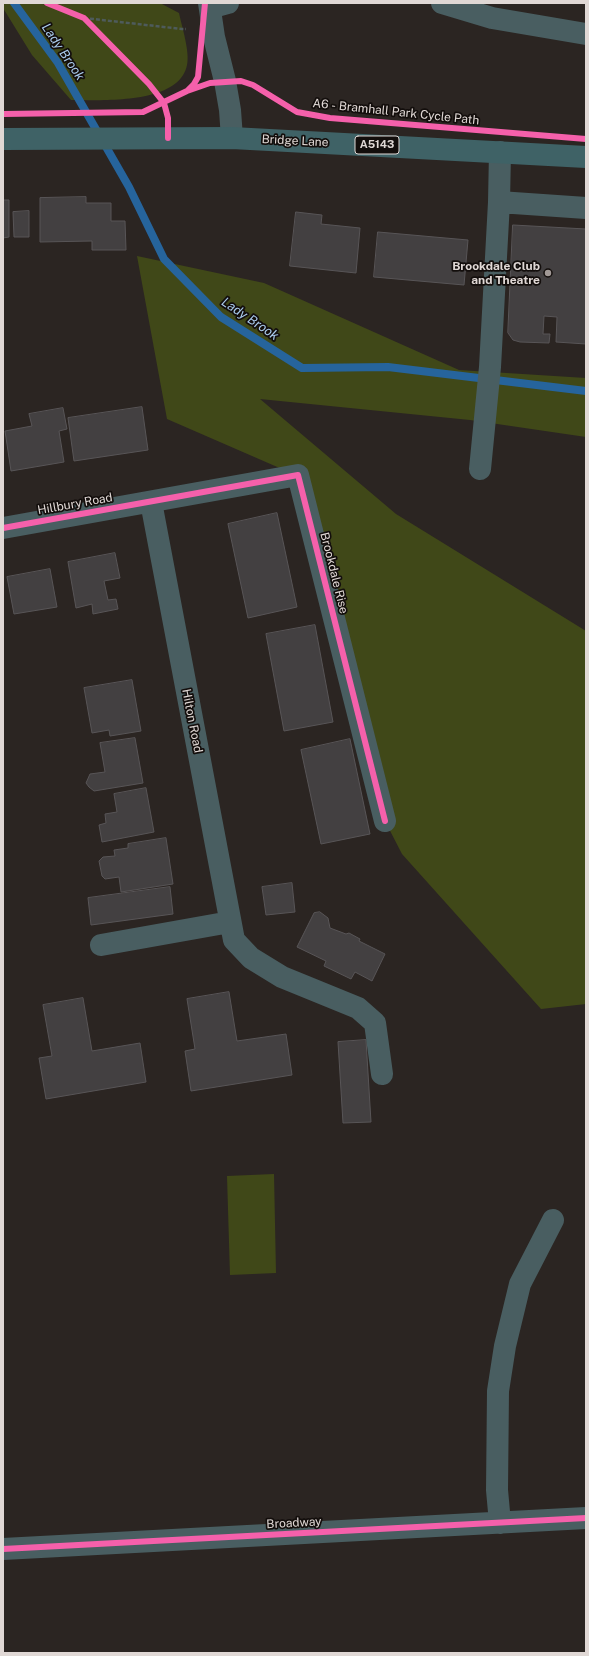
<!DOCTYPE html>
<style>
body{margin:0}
#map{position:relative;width:589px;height:1656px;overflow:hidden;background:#2b2522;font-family:"Public Sans",sans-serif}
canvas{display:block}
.frame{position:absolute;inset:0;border:4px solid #e0d8d5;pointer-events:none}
</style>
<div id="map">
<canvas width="589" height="1656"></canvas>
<div class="frame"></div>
</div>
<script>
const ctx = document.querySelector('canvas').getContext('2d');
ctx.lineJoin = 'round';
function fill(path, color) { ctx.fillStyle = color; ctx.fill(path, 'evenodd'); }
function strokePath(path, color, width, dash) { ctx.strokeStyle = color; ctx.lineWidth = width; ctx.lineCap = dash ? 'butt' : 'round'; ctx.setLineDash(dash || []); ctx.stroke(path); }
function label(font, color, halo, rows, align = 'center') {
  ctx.font = font + ' "Public Sans",sans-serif'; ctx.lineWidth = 3.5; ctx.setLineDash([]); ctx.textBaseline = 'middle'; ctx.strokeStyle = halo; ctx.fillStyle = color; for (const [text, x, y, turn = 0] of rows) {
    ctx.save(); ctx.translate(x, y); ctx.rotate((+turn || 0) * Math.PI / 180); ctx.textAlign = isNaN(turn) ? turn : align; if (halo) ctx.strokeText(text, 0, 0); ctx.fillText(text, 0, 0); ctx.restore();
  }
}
const green = new Path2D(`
 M 3,3 L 160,3 L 179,13 C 182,27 190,52 187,65 C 179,105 101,100 71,100 L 32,55 L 3,8 Z
 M 137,256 L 264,283 L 459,370 L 586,378 L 586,437 L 470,420 L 260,399 L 396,514 L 586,631 L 586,1004 L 541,1009 L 402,854 L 385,821 L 298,476 L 167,419 Z
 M 274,1174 L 276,1273 L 230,1275 L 227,1176 Z`);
const stream = new Path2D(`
 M 14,3 L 58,63 L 129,187 L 164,259 L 221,317 L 302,368 L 388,367 L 586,391`);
const building = new Path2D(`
 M 86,197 L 86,203 L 111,203 L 111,221 L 125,221 L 126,250 L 92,250 L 92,241 L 40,242 L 40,198 Z
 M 3,200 L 9,200 L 9,237 L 3,238 Z
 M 29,211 L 29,237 L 14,237 L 13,212 Z
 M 296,212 L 322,215 L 321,224 L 360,228 L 356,273 L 290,266 Z
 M 513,225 L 586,229 L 586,344 L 556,342 L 557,317 L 544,316 L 543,334 L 550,334 L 549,343 L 520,342 L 513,340 L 508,333 Z
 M 378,232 L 468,240 L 464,285 L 374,277 Z
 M 142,407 L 148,450 L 74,461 L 68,418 Z
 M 63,408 L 67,429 L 59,431 L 64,462 L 11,471 L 5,431 L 32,426 L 29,414 Z
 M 277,513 L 297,607 L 248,618 L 228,524 Z
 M 115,553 L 120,578 L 104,581 L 108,600 L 116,599 L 118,609 L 93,614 L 92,604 L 76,608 L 68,562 Z
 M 50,569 L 57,607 L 14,614 L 7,577 Z
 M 315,625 L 333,722 L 284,731 L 266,634 Z
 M 132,680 L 141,731 L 110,736 L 109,730 L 92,733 L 84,688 Z
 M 135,738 L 143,783 L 94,791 L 89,787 L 86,783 L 90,774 L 105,772 L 100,743 Z
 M 350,739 L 370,834 L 321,844 L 301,750 Z
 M 146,788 L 154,832 L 102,842 L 99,825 L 106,823 L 105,814 L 117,812 L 114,794 Z
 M 166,838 L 173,884 L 121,892 L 119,877 L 105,879 L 102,876 L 99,861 L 103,857 L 115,856 L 114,850 L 128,848 L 128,844 Z
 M 292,883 L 295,912 L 266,915 L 262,887 Z
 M 170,887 L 173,914 L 91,925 L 88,898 Z
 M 320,912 L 328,918 L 330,928 L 346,934 L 349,933 L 360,939 L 359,941 L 385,954 L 372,981 L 355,972 L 351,979 L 324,966 L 326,961 L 297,947 L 314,913 Z
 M 229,992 L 237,1041 L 286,1034 L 292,1075 L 191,1091 L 185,1051 L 195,1049 L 187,999 Z
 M 83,998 L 92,1051 L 140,1043 L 146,1082 L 46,1099 L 39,1058 L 52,1056 L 43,1005 Z
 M 366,1040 L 371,1122 L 343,1123 L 338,1042 Z`);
const path = new Path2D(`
 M 84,18 L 182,29 L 186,29`);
const minor = new Path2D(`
 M 209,3 L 214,37 L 225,81 L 230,110 L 232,138
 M 442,3 L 492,18 L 586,34
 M 210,8 L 228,3
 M 500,152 L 499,202 L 586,208
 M 480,469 L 490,367 L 499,202
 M 151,502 L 234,940 L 251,958 L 282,977 L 358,1008 L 375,1023 L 382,1074
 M 3,528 L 298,475 L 385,821
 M 101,945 L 230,922
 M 500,1523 L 497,1490 L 498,1391 L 505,1346 L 520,1284 L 553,1220
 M 3,1549 L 586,1518`);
const major = new Path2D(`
 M 3,139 L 232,138 L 586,157`);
const cycleway = new Path2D(`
 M 47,3 L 84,18 L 149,84 L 164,103 L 168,118 L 168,138
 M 188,90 L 194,84 L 198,77 L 205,3
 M 3,114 L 143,112 L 187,91 L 210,83 L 241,81 L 253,85 L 297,112 L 330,118 L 586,139
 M 3,528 L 298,475 L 385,821
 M 3,1549 L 586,1518`);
const markers = [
 [548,273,4,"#a19996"]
];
const shields = [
 [377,145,44]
];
const shieldNames = [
 ["A5143",377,145]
];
const streetNames = [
 ["A6 - Bramhall Park Cycle Path",396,112,6],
 ["Bridge Lane",295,141,3],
 ["Hillbury Road",75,504,-10],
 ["Brookdale Rise",334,573,76],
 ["Hilton Road",192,721,79],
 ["Broadway",294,1523,-3]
];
const poiNames = [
 ["Brookdale Club",540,266],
 ["and Theatre",540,280]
];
const waterNames = [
 ["Lady Brook",63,52,56],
 ["Lady Brook",250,319,34]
];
fill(green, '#404818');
strokePath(stream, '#26649c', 8);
fill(building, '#434041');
strokePath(building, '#585557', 1);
strokePath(path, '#4e5b5b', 2.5, [4, 2]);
strokePath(minor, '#495e61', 22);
strokePath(major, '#3f6266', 22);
strokePath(cycleway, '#f560ab', 6);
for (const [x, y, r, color] of markers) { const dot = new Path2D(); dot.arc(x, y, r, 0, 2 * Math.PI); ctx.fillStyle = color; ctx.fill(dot); strokePath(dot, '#130e0c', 1.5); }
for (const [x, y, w] of shields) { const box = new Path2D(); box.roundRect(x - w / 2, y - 9, w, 18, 3); ctx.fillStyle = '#130e0c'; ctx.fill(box); strokePath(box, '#e0d8d5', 1); }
label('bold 11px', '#e0d8d5', null, shieldNames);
label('12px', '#e0d8d5', '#130e0c', streetNames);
label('bold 12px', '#e0d8d5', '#130e0c', poiNames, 'right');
label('italic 13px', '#aacbed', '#130e0c', waterNames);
</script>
